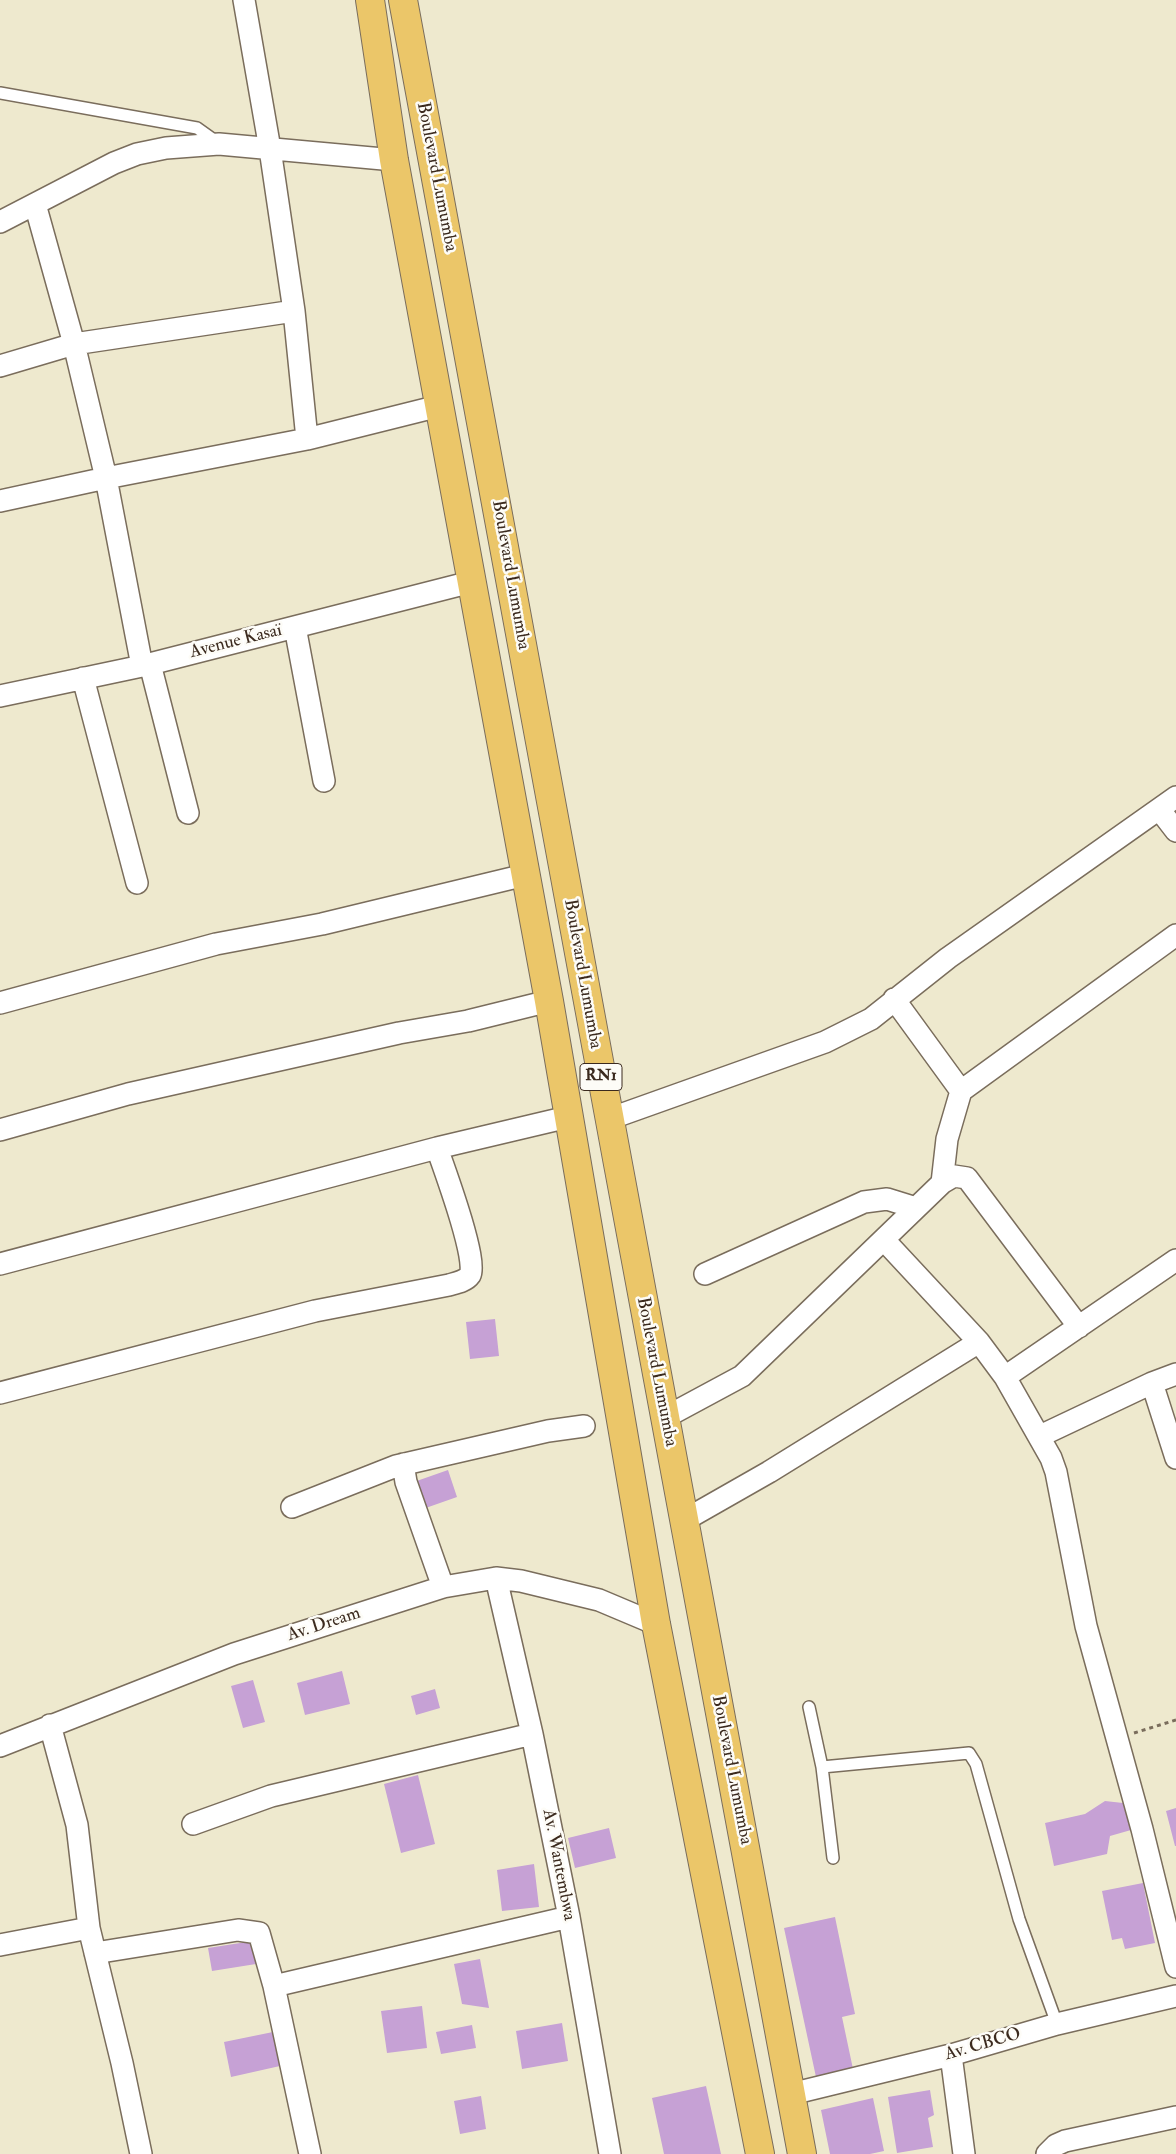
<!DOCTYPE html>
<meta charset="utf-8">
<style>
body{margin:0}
canvas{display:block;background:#eee9ce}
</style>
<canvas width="1176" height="2154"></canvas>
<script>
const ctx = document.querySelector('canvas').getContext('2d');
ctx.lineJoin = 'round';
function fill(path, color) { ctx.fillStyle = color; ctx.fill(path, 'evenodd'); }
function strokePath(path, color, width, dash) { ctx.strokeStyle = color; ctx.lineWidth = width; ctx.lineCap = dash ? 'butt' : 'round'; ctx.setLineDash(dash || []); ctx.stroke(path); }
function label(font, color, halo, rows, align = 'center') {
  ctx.font = font + ' "IM FELL Double Pica",serif'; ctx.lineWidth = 5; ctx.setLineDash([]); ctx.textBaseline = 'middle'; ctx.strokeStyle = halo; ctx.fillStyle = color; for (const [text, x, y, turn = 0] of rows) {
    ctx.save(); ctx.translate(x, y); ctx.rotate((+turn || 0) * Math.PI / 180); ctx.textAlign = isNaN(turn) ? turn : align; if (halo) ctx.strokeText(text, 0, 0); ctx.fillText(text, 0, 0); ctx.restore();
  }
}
const building = new Path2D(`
 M 495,1319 L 499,1356 L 470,1359 L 466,1322 Z
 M 448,1470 L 457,1497 L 420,1510 L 411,1483 Z
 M 342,1671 L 350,1704 L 305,1715 L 297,1683 Z
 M 253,1680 L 265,1722 L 243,1728 L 231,1686 Z
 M 435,1689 L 440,1708 L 416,1715 L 411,1696 Z
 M 418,1775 L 435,1844 L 401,1853 L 384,1784 Z
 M 1105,1801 L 1123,1803 L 1131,1830 L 1110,1836 L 1107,1854 L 1054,1866 L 1045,1823 L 1085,1814 Z
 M 1176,1808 L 1176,1846 L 1175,1846 L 1166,1811 Z
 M 609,1828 L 616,1858 L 575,1868 L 568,1838 Z
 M 534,1864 L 539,1907 L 502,1911 L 497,1870 Z
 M 1143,1883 L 1155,1943 L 1125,1949 L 1122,1938 L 1112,1940 L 1102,1891 Z
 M 835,1917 L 855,2014 L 842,2017 L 853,2069 L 816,2077 L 784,1928 Z
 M 253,1941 L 256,1964 L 212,1971 L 208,1948 Z
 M 480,1959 L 489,2008 L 462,2004 L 454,1964 Z
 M 422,2006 L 427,2048 L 387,2053 L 381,2011 Z
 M 562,2023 L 568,2061 L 522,2069 L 516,2031 Z
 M 472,2025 L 476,2048 L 441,2054 L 436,2032 Z
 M 273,2032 L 280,2066 L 231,2077 L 224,2042 Z
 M 706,2086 L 721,2154 L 664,2154 L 652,2098 Z
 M 930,2090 L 934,2115 L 928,2118 L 933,2147 L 897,2153 L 888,2097 Z
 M 481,2096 L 486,2129 L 460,2134 L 454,2101 Z
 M 873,2098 L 884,2151 L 870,2154 L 830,2154 L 821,2110 Z`);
const path = new Path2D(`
 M 1134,1733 L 1176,1720`);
const lane = new Path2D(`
 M 0,93 L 197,128 L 218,143
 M 809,1707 L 822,1767 L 833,1858
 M 822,1767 L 969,1753 L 976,1764 L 1019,1919 L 1057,2024`);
const street = new Path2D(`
 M 244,0 L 270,149 L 294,311 L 307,439
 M 35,204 L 74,344 L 106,478 L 142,666
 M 0,222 L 114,163 L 137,154 L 166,148 L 219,144 L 394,160
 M 0,366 L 74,344 L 294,311
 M 0,501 L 106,478 L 307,439 L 439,406
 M 295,627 L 324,781
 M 150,664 L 188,813
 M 83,678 L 137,883
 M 0,696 L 142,666 L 471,582
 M 1159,809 L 1176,831
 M 894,999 L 961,1091
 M 0,1003 L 216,944 L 322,924 L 525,875
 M 609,1119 L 825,1042 L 871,1019 L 948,958 L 1176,797
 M 0,1130 L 128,1094 L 399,1033 L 468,1021 L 549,1001
 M 942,1183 L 947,1139 L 961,1091 L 1176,935
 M 884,1240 L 979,1342 L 1005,1377 L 1051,1458 L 1056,1472 L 1086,1626 L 1142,1829 L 1176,1967
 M 0,1264 L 437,1148 L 568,1117
 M 705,1274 L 864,1202 L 887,1199 L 916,1208
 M 1005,1377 L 1176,1260
 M 1152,1383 L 1176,1458
 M 0,1393 L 315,1311 L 449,1285 C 456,1283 466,1281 470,1275 C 478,1260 444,1168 437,1148
 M 664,1418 L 742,1376 L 942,1183 L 954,1176 L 967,1178 L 1079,1327
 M 1040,1436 L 1152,1383 L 1176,1374
 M 403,1464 L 406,1482 L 443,1587
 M 292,1507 L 396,1466 L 548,1431 L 584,1426
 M 683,1521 L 769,1472 L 979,1342
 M 496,1578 L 532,1734 L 569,1917 L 610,2154
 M 50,1725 L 77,1825 L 89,1928 L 122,2063 L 141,2154
 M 0,1746 L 234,1654 L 443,1587 L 496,1578 L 521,1581 L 599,1600 L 656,1624
 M 193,1824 L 271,1796 L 532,1734
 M 0,1945 L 89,1928
 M 95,1953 L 238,1930 L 259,1933 L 274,1986 L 310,2154
 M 274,1986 L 569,1917
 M 951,2055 L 964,2154
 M 791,2094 L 951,2055 L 1057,2024 L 1176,1996
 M 1047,2154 L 1056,2145 L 1065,2141 L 1176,2117`);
const highway = new Path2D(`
 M 370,0 L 394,160 L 549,1001 L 656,1624 L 760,2154
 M 403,0 C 539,717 665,1437 802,2154`);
const shields = [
 [601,1077,42]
];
const shieldNames = [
 ["RN1",601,1077]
];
const streetNames = [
 ["Boulevard Lumumba",436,177,79],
 ["Boulevard Lumumba",510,575,80],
 ["Avenue Kasaï",236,642,-14],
 ["Boulevard Lumumba",582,974,80],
 ["Boulevard Lumumba",656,1372,79],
 ["Av. Dream",324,1625,-18],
 ["Boulevard Lumumba",731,1770,79],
 ["Av. Wantembwa",558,1865,79],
 ["Av. CBCO",983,2045,-16]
];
fill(building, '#c6a1d5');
strokePath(lane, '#7a6d5c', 14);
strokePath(street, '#7a6d5c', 24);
strokePath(highway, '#7a6d5c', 30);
strokePath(path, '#7a6d5c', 3, [4, 4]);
strokePath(lane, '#fff', 11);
strokePath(street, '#fff', 21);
strokePath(highway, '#ebc669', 28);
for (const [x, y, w] of shields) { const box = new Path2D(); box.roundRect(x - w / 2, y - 13.5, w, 27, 4); ctx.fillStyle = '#fdfcf7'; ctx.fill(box); strokePath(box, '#3b2a1e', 1); }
label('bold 16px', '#3b2a1e', null, shieldNames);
label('18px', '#3b2a1e', '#fdfcf7', streetNames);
</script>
